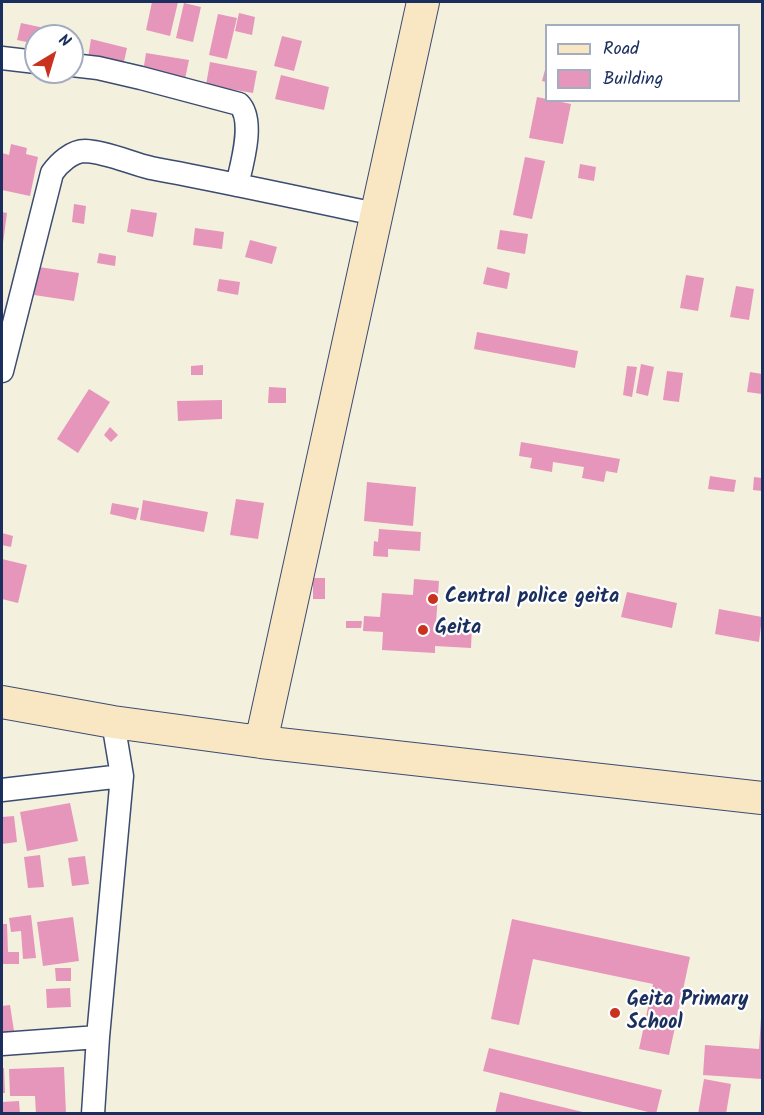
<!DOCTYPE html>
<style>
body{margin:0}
#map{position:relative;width:764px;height:1115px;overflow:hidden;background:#f4f0de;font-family:Kalam,sans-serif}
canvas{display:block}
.frame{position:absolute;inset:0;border:3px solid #1b2f5e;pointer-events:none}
.legend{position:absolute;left:545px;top:24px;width:195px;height:78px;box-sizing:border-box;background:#fff;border:2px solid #a4acbf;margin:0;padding:8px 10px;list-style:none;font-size:18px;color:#1b2f5e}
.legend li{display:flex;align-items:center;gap:12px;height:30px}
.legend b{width:30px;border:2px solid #a4acbf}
.north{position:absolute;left:24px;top:24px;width:60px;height:60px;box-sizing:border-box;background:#fff;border:2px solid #a4acbf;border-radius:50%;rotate:38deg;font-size:16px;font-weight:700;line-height:24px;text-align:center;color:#1b2f5e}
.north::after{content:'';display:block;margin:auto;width:21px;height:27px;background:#c8321e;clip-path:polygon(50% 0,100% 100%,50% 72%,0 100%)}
</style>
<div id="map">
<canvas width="764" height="1115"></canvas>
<div class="frame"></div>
<ul class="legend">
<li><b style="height:8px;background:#f9e7c3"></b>Road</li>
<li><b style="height:16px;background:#e696ba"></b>Building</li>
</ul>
<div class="north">N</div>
</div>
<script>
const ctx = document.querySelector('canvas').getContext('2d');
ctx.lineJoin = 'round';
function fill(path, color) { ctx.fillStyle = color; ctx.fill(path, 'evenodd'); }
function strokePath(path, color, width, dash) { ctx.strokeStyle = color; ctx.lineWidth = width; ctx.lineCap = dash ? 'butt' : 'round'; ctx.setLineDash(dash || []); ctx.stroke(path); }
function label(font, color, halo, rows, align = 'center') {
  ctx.font = font + ' Kalam,sans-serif'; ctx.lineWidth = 4.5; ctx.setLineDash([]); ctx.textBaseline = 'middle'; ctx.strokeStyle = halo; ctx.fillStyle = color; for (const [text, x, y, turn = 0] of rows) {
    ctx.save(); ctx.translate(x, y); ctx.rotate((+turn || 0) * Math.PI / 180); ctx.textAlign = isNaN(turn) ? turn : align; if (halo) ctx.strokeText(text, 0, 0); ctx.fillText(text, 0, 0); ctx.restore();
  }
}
const building = new Path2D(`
 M 152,2 L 178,2 L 170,36 L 146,30 Z
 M 184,3 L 201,7 L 193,42 L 176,38 Z
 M 239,13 L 255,17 L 252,35 L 235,31 Z
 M 218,14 L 237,18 L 227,59 L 209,55 Z
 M 21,23 L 63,32 L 62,36 L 36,36 L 36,44 L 17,40 Z
 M 282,36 L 302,41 L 294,71 L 274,66 Z
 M 91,39 L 127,48 L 123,66 L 88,58 Z
 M 146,53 L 189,60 L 185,79 L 143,72 Z
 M 210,62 L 257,71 L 253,93 L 206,85 Z
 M 546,66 L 546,82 L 542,81 Z
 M 281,75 L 329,87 L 324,110 L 275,99 Z
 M 537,97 L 571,104 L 563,144 L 529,138 Z
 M 11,144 L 27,148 L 26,154 L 38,157 L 30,196 L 2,190 L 2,153 L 9,155 Z
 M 525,157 L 545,161 L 532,219 L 513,215 Z
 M 580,164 L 596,167 L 594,181 L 578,178 Z
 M 74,204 L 86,206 L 84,224 L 72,222 Z
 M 131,209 L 157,213 L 153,237 L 127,232 Z
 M 2,212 L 7,213 L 3,243 L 2,243 Z
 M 195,228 L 224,232 L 222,249 L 193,245 Z
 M 500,230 L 528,234 L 525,254 L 497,249 Z
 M 250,240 L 277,247 L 272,264 L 245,257 Z
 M 99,253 L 116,256 L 115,266 L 97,263 Z
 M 39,267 L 79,273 L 74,301 L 34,295 Z
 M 487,267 L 510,273 L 507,289 L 483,284 Z
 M 686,275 L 704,278 L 698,311 L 680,308 Z
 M 219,279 L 240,282 L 238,295 L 217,291 Z
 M 736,286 L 754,289 L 749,320 L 730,317 Z
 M 477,332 L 578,351 L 575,368 L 474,349 Z
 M 641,364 L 654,367 L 648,396 L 636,393 Z
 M 203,365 L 203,375 L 191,375 L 191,366 Z
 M 627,366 L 637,367 L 632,397 L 623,395 Z
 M 667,371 L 683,373 L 679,402 L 663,400 Z
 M 750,372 L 762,374 L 762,394 L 747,392 Z
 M 269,387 L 286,388 L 286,403 L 268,403 Z
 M 89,389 L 110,402 L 78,453 L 57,439 Z
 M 222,400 L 222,419 L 178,421 L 177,401 Z
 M 110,427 L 118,435 L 111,442 L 104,435 Z
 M 521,442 L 620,459 L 617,473 L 606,471 L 604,482 L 582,478 L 584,467 L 553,462 L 552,472 L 530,468 L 532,458 L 519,456 Z
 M 710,476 L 736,480 L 734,492 L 708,489 Z
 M 754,477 L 762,478 L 762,491 L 753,490 Z
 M 367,482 L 416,487 L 413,526 L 364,521 Z
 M 236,499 L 264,503 L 258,539 L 230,535 Z
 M 143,500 L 208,512 L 204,532 L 140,520 Z
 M 112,503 L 139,508 L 136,520 L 110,514 Z
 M 379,529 L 421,532 L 420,551 L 388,549 L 388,557 L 373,556 L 374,541 L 378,542 Z
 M 2,533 L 13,536 L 11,547 L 2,545 Z
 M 2,559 L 27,565 L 18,603 L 2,599 Z
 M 313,578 L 325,578 L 325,599 L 313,599 Z
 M 414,579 L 439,581 L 436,623 L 472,626 L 471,648 L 435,646 L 435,653 L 382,650 L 383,632 L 363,631 L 364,616 L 380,617 L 382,593 L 413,595 Z
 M 627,592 L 677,603 L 672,628 L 621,617 Z
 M 719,609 L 762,617 L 759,642 L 715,634 Z
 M 346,621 L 362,621 L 361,628 L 346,628 Z
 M 70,803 L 78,841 L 27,851 L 20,812 Z
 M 14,816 L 17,842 L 2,844 L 2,817 Z
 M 40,855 L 44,887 L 28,888 L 24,857 Z
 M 85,856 L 89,884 L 72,886 L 68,858 Z
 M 31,915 L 36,958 L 23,959 L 21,931 L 11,932 L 9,918 Z
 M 73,917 L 79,961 L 43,966 L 37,922 Z
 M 512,919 L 690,957 L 669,1055 L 639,1049 L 653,984 L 533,959 L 519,1025 L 491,1019 Z
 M 2,924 L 7,924 L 8,952 L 19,952 L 19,964 L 2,964 Z
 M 55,968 L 71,968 L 71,981 L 56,981 Z
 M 70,988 L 71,1007 L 47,1008 L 46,989 Z
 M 10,1005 L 14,1031 L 2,1033 L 2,1006 Z
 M 761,1018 L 762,1018 L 762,1079 L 703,1075 L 705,1045 L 759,1049 Z
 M 489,1048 L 662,1090 L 656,1114 L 483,1071 Z
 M 64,1067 L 66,1114 L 36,1114 L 35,1096 L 10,1096 L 9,1069 Z
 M 4,1068 L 5,1093 L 2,1093 L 2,1069 Z
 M 704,1079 L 731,1084 L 726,1114 L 698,1114 Z
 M 500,1092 L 587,1113 L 587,1114 L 495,1114 Z
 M 19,1101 L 20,1114 L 2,1114 L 2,1102 Z`);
const street = new Path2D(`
 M 2,58 L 36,62
 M 72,65 L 98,68 L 141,78 L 239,104 C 255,120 242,164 237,185
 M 2,371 L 52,173 C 59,163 72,151 85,151 C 107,152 130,163 151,168 C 226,182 300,198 375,214
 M 2,790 L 122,776
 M 2,1044 L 98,1037
 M 93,1114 L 98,1037 L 122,776 L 113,722`);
const secondary = new Path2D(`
 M 2,702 L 113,722 L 261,742 L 762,798
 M 261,742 L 423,2`);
const markers = [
 [433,599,6,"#c8321e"],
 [423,630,6,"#c8321e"],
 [615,1013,6,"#c8321e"]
];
const poiNames = [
 ["Central police geita",445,599],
 ["Geita",435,630],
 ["Geita Primary",627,1002],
 ["School",627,1025]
];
fill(building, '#e696ba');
strokePath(street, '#3c4c71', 25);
strokePath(secondary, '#3c4c71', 34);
strokePath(street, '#fff', 22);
strokePath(secondary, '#f9e7c3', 32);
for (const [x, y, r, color] of markers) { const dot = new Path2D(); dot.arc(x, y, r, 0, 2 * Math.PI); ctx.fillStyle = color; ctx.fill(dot); strokePath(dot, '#fff', 2); }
label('bold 20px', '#1b2f5e', '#fff', poiNames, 'left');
</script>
